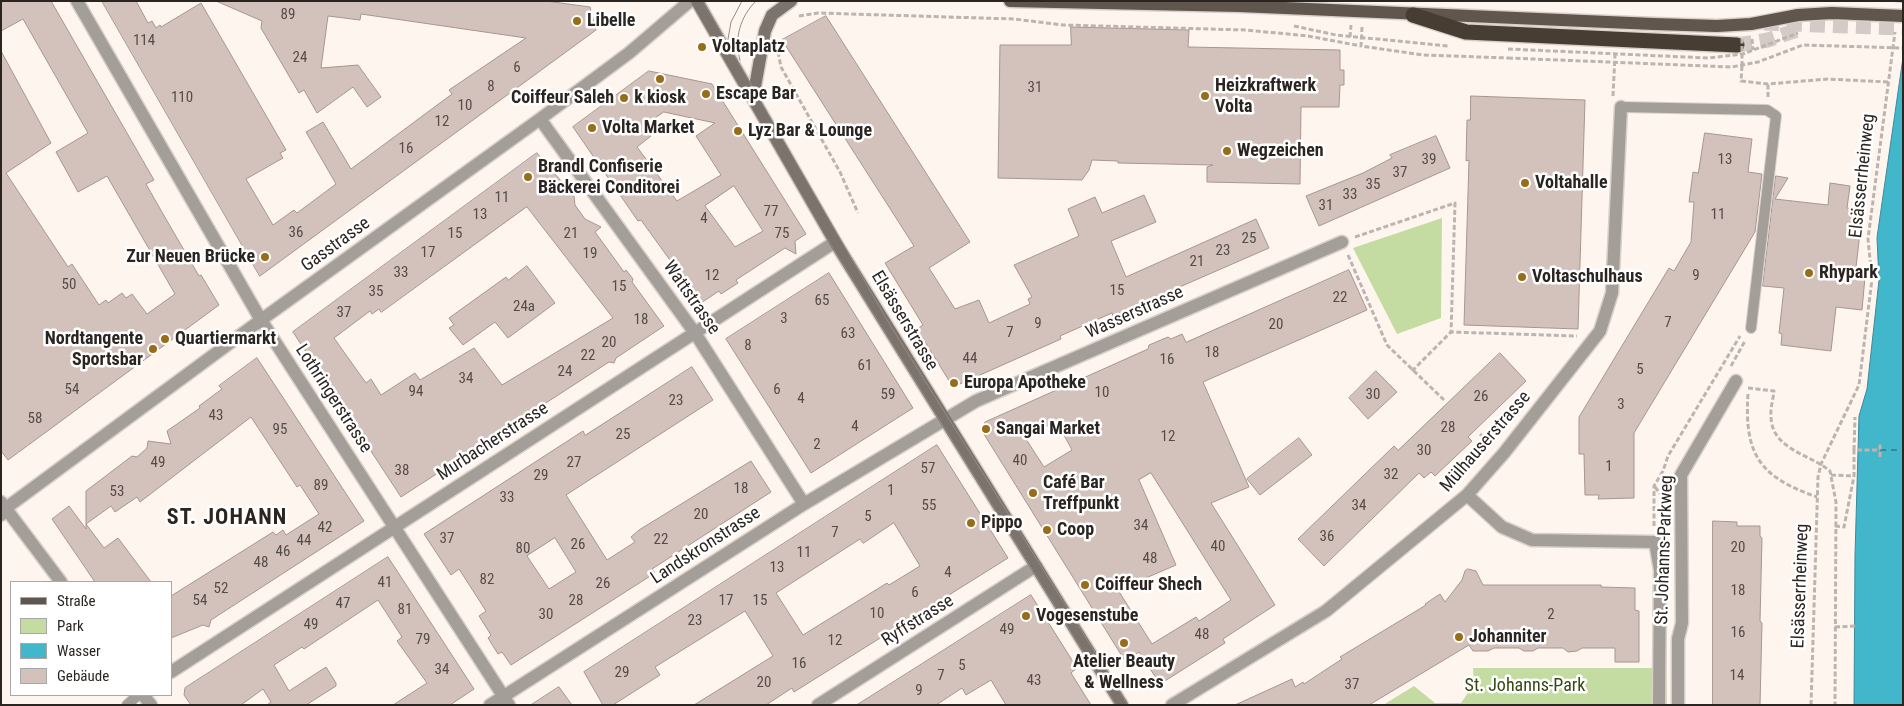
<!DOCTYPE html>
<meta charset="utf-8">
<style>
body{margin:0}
#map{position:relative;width:1904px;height:706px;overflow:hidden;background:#fff5ef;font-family:"Roboto Condensed",sans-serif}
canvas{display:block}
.frame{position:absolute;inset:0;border:2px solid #2b2522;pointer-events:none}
.legend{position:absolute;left:10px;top:581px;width:162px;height:115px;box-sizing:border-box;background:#fff;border:1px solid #aaa8a7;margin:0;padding:6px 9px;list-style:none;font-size:15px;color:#2b2522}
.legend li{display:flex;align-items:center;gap:10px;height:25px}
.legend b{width:25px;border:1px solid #aaa8a7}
</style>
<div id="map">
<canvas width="1904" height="706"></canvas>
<div class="frame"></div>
<ul class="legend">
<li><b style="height:6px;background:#60564d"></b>Straße</li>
<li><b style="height:14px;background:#c4dca1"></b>Park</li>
<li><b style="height:14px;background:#42b6ca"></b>Wasser</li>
<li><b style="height:14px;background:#d3c1bb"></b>Gebäude</li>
</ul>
</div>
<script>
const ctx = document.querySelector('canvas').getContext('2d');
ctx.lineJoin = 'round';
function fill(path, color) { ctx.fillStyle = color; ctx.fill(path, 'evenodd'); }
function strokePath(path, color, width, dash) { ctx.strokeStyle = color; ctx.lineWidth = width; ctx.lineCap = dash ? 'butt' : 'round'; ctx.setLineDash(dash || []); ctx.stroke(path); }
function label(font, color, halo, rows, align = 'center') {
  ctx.font = font + ' "Roboto Condensed",sans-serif'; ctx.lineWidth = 5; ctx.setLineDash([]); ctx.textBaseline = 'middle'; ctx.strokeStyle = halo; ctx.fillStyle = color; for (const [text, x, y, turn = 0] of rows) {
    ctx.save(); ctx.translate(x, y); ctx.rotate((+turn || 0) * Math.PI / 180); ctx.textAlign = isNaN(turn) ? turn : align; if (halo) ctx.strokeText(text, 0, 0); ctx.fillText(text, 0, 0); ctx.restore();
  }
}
const green = new Path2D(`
 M 1442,218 L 1441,318 L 1397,334 L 1353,248 Z
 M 1473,668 L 1666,668 L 1667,705 L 1383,705 L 1414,686 L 1435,703 L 1461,703 L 1474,684 Z`);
const water = new Path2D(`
 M 1903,58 L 1903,705 L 1854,705 L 1855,555 L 1859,416 L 1867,389 L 1879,280 L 1877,238 Z`);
const ferry = new Path2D(`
 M 1880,450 L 1903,450`);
const building = new Path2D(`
 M 1,1 L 51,1 L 154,180 L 146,184 L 159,207 L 199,276 L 201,275 L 219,305 L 8,460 L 1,451 L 1,51 L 51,143 L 6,173 L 68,267 L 72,264 L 99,305 L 106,300 L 108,303 L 122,293 L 126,298 L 132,294 L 147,314 L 175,294 L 107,176 L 78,192 L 56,152 L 88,133 L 23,19 L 1,31 Z
 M 102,1 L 136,1 L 148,23 L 152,21 L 156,28 L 160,25 L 161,27 L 201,3 L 286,150 L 280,153 L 283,158 L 246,179 L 273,225 L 294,210 L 297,213 L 336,184 L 306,132 L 323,122 L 351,169 L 452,94 L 449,90 L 526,38 L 361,14 L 360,20 L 328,16 L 321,68 L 358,65 L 381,97 L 367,107 L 353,87 L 317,113 L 304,90 L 299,93 L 261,28 L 262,21 L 216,1 L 546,1 L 590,7 L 596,30 L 260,276 Z
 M 826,16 L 970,242 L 929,268 L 955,309 L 979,300 L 989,323 L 1030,304 L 1028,299 L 1032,297 L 1014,265 L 1079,236 L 1068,209 L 1095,197 L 1102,213 L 1144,195 L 1156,222 L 1111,241 L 1126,277 L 1256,219 L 1269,248 L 1113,316 L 1112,313 L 1060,336 L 1061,339 L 953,387 L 917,329 L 923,325 L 885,263 L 914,246 L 782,40 Z
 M 1071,27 L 1189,30 L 1188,47 L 1340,50 L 1340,70 L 1344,70 L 1344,85 L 1340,85 L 1339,107 L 1301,107 L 1300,184 L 1207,182 L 1207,167 L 1213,165 L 1118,163 L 1118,161 L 1092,160 L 1089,170 L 1082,180 L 998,178 L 1000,45 L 1071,45 Z
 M 649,71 L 712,84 L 806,234 L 795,241 L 796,254 L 785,248 L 736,280 L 738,283 L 721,294 L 719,291 L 701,303 L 641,220 L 638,221 L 573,127 ZM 664,112 L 715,123 L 696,136 L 721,175 L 677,201 L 637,147 L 651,136 L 644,126 ZM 734,186 L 763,231 L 735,247 L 705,206 Z
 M 1471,96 L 1585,100 L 1578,329 L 1464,325 L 1469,160 L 1466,161 L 1467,120 L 1470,120 Z
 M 1705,133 L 1752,139 L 1748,172 L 1762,174 L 1755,232 L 1634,433 L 1634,498 L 1598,499 L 1599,495 L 1585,495 L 1584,454 L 1579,454 L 1579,417 L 1669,268 L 1674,271 L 1691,242 L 1694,202 L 1689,202 L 1693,172 L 1698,173 Z
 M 1436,136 L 1450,168 L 1319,226 L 1306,196 L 1363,173 L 1392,158 L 1390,155 Z
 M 537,153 L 574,196 L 575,205 L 585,219 L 601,227 L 595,232 L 624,272 L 626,270 L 633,279 L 632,282 L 664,326 L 616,358 L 614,363 L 609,362 L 401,497 L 293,332 ZM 527,207 L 613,318 L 502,385 L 474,348 L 420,380 L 415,373 L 381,395 L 371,379 L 366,383 L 334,338 L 370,311 L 372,314 L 379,309 L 381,312 Z
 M 1776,176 L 1788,178 L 1775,199 L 1828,205 L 1830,183 L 1850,186 L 1847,208 L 1854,209 L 1854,214 L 1862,215 L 1855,276 L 1865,277 L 1862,310 L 1836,307 L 1831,351 L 1781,345 L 1782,334 L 1779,333 L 1784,288 L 1763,286 Z
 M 527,266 L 555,303 L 508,338 L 495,322 L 463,345 L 449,328 L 454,325 L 449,318 L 506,277 L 508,280 Z
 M 1349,270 L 1367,310 L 1203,382 L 1249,487 L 1211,503 L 1275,605 L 1223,639 L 1225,643 L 1160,684 L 1139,652 L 1125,661 L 982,431 L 985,422 L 1148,349 L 1149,345 L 1168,337 L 1171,339 L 1182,334 L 1186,342 ZM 1057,422 L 1072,450 L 1044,467 L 1024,436 ZM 1151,473 L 1231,600 L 1199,621 L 1196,617 L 1152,644 L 1118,590 L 1176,565 L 1139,480 Z
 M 829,273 L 913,408 L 811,473 L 726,339 Z
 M 1500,353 L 1526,381 L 1473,432 L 1468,437 L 1472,441 L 1435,476 L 1431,472 L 1424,478 L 1419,473 L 1324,566 L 1298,539 L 1394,446 L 1398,450 Z
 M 257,358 L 364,521 L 211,620 L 209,627 L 203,625 L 171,638 L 171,596 L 273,532 L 276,535 L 283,530 L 286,535 L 319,514 L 300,485 L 297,487 L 251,417 L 140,502 L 137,497 L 115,512 L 111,506 L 86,524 L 104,548 L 118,538 L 151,582 L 95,582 L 52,519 L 69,506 L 86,529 L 86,491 L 132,456 L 137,457 L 147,448 L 148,441 L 171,444 L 167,431 L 200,408 L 199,406 L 222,389 L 219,386 Z
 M 692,367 L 713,400 L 566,495 L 607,560 L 635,542 L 631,537 L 639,530 L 751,461 L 771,492 L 652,569 L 655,573 L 511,665 L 502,652 L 498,654 L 488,638 L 491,635 L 479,616 L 486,611 L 459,569 L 451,575 L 424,534 L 583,431 L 585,435 ZM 555,538 L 576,572 L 549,589 L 527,556 Z
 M 1376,371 L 1397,392 L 1368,419 L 1349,398 Z
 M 1299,438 L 1312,455 L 1260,495 L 1247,479 Z
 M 937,445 L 1008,558 L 794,692 L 792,688 L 766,705 L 694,705 L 773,656 L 745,611 L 655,667 L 660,675 L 613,705 L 603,705 L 584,672 ZM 894,523 L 920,566 L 889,585 L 887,583 L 803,635 L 776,593 L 860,539 L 863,543 Z
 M 1713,521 L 1737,522 L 1737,526 L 1760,526 L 1760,536 L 1762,538 L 1760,621 L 1762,623 L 1760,705 L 1713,705 Z
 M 388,557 L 474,689 L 450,705 L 393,705 L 427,683 L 397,641 L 402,637 L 378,600 L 304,649 L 302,647 L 274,665 L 289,691 L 326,667 L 336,683 L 336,686 L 306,705 L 267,705 L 271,702 L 263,689 L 241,705 L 191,705 L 184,695 L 185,688 Z
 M 1468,569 L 1476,571 L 1483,585 L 1601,585 L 1601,587 L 1635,588 L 1635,610 L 1639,611 L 1639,662 L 1615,662 L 1615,648 L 1582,648 L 1577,651 L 1568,652 L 1563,648 L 1538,648 L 1533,651 L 1524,651 L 1519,648 L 1494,648 L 1488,651 L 1473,651 L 1469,645 L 1369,705 L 1235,705 L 1292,679 L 1295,687 L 1303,682 L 1304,684 L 1342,659 L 1340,657 L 1426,605 L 1425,604 L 1440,594 L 1445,602 L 1462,580 L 1465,571 Z
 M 1031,595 L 1077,668 L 1071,673 L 1091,705 L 1006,705 L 991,680 L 966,695 L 962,688 L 936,705 L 857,705 Z
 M 559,687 L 572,705 L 531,705 Z`);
const highwayTunnel = new Path2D(`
 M 1764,23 L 1903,28
 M 1737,45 L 1768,40 L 1803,28`);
const path = new Path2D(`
 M 799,16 L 818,13 L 1014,19 L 1063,25 L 1246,30 L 1308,36 L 1361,46
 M 1294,26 L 1336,35 L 1448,46
 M 1362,27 L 1361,46 L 1423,55 L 1508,58
 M 1350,37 L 1351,25
 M 778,52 L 781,67 L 840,172 L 858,213
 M 1742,66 L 1741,81 L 1768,84 L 1828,79 L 1888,82
 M 1613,96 L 1615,55
 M 1768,97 L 1768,84
 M 1355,237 L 1455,203 L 1451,332 L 1577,336
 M 1348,255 L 1387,345 L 1444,400
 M 1731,366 L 1745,341
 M 1412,371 L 1451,332
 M 1748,388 L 1774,391 C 1773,400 1770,409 1771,418 C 1773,450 1810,454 1830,471 L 1836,502 L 1835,705
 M 1748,394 C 1744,455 1760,477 1817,497
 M 1480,434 L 1492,444
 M 1854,450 L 1855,417
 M 1880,457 L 1880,444
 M 1831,475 L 1854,476
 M 1655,487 L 1665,500
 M 1654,526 L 1654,486 L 1663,471 L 1668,456 L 1740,336
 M 1835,526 L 1844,527 L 1854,476 L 1854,450 L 1880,450
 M 1835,627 L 1856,626
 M 1811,705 L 1818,477 L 1821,464 L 1859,385 L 1872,279 L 1868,239 L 1895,32`);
const lane = new Path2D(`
 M 1621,107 L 1767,110 L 1776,116 L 1751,328
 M 127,705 L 138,695`);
const street = new Path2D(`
 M 77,1 L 261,320 L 509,705
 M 540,119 L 695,333 L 804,504
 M 1467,495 L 1502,527 L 1532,540 L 1655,542 L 1660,570 L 1659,705
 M 1,502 L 61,582
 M 1,515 L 6,508 L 261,320 L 540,119 L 629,53 L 690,1
 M 171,672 L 835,242
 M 143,695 L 151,705
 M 490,705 L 804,504 L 976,401 L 1342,242
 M 818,705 L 1036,566
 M 1172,705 L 1326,611 L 1467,495 L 1504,453 L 1600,331 L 1612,293 L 1621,107
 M 1678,705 L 1678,639 L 1682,623 L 1681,475 L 1736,381`);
const secondary = new Path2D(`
 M 697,1 L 835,242 L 1122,705
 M 753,98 L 765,31 L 772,15 L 791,1`);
const primary = new Path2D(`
 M 1010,1 L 1239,6 L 1654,24`);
const highway = new Path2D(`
 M 1413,15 L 1466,32 L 1737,45`);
const tram = new Path2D(`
 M 690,1 L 824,234 L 1116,705
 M 703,1 L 890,325 L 1128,705
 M 1883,1 L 1903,2
 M 727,45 L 731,22 L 742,1
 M 740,60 C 734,38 740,17 756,1`);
const pathBridge = new Path2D(`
 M 1752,39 L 1753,50
 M 1508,49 L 1708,58 L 1743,54 L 1798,33
 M 1508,58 L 1732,67 L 1758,62 L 1803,45 L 1903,48
 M 1742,66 L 1742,39`);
const primaryBridge = new Path2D(`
 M 1654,24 L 1717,26 L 1751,24 L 1798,15 L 1832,13 L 1903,16`);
const markers = [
 [577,21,5,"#976d19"],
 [702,47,5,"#976d19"],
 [660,79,5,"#976d19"],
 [706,94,5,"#976d19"],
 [1205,96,5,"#976d19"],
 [624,98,5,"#976d19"],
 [592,128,5,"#976d19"],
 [738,131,5,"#976d19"],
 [1227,151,5,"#976d19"],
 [528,177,5,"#976d19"],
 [1525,183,5,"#976d19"],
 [265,257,5,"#976d19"],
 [1809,273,5,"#976d19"],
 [1522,277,5,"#976d19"],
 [165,339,5,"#976d19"],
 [153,349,5,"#976d19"],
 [954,383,5,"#976d19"],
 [986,429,5,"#976d19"],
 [1033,493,5,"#976d19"],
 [971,523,5,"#976d19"],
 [1047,530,5,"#976d19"],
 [1085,585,5,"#976d19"],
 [1026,616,5,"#976d19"],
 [1459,637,5,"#976d19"],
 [1124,643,5,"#976d19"]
];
const numberNames = [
 ["89",288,15],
 ["114",144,41],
 ["24",300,58],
 ["6",517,68],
 ["8",491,87],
 ["31",1035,88],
 ["110",182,98],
 ["10",465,106],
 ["12",442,122],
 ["16",406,149],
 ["39",1429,160],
 ["13",1725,160],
 ["37",1400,173],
 ["35",1373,185],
 ["33",1350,195],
 ["11",502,198],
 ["31",1326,206],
 ["77",771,212],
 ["13",480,215],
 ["11",1718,215],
 ["4",704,219],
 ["36",296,233],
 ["15",455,234],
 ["21",571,234],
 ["75",782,234],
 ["25",1249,239],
 ["23",1223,251],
 ["17",428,253],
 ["19",590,254],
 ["21",1197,262],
 ["33",401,273],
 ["12",712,276],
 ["9",1696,276],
 ["50",69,285],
 ["15",619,287],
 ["15",1117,291],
 ["35",376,292],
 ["22",1340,298],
 ["65",822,301],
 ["24a",524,307],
 ["37",344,313],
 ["3",784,319],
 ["18",641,320],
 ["7",1668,323],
 ["9",1038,324],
 ["20",1276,325],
 ["7",1010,333],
 ["63",848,334],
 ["20",609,343],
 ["8",748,346],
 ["18",1212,353],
 ["22",588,356],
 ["44",970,359],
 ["16",1167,360],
 ["61",865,366],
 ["5",1640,370],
 ["24",565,372],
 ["34",466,379],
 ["54",72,390],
 ["6",777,390],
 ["94",416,392],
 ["10",1102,393],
 ["59",888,395],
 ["30",1373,395],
 ["26",1481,397],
 ["4",801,399],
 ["23",676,401],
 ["3",1621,405],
 ["43",216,416],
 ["58",35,419],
 ["4",855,427],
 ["28",1448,428],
 ["95",280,430],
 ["25",623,435],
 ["12",1168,437],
 ["2",817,445],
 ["30",1424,451],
 ["40",1020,461],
 ["49",158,463],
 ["27",574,463],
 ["1",1609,467],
 ["57",928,469],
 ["38",402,471],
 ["32",1391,475],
 ["29",541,476],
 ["89",321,486],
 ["18",741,489],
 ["1",891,491],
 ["53",117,492],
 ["33",507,498],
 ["55",929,506],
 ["34",1359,506],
 ["20",701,515],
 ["5",868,517],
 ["34",1141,526],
 ["42",325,528],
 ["7",835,533],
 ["36",1327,537],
 ["37",447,539],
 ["22",661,540],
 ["44",304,541],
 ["26",578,545],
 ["40",1218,547],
 ["20",1738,548],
 ["80",523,549],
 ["46",283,552],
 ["11",804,553],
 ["48",1150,559],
 ["48",261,563],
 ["13",777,568],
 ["4",948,573],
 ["82",487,580],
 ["41",385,583],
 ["26",603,584],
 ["52",221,589],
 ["18",1738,591],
 ["6",915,593],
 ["54",200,601],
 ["28",576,601],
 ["17",726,601],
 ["15",760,601],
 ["47",343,604],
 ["81",405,610],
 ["10",877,614],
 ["30",546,615],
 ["2",1551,615],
 ["23",695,621],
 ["49",311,625],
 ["49",1007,630],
 ["16",1738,633],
 ["48",1202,635],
 ["79",423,640],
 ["12",835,641],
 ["16",799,664],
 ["5",962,666],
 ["34",442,670],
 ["29",622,673],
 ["7",941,676],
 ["14",1737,676],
 ["43",1034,681],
 ["20",764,683],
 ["37",1352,685],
 ["9",919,691]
];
const poiNames = [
 ["Libelle",587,21],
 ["Voltaplatz",712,47],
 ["Heizkraftwerk",1215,86],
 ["Volta",1215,107],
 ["Escape Bar",716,94],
 ["Coiffeur Saleh",614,98,"right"],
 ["k kiosk",660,98,"center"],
 ["Volta Market",602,128],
 ["Lyz Bar & Lounge",748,131],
 ["Wegzeichen",1237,151],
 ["Brandl Confiserie",538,167],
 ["Bäckerei Conditorei",538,188],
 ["Voltahalle",1535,183],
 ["Zur Neuen Brücke",255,257,"right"],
 ["Rhypark",1819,273],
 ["Voltaschulhaus",1532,277],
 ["Nordtangente",143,339,"right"],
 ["Sportsbar",143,360,"right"],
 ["Quartiermarkt",175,339],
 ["Europa Apotheke",964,383],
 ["Sangai Market",996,429],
 ["Café Bar",1043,483],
 ["Treffpunkt",1043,504],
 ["Pippo",981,523],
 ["Coop",1057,530],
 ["Coiffeur Shech",1095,585],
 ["Vogesenstube",1036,616],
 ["Johanniter",1469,637],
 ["Atelier Beauty",1124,662,"center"],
 ["& Wellness",1124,683,"center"]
];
const streetNames = [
 ["Elsässerrheinweg",1863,176,-84],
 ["Gasstrasse",336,245,-36],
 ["Wattstrasse",691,298,55],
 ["Wasserstrasse",1135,313,-24],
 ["Elsässerstrasse",904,321,59],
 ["Lothringerstrasse",333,399,57],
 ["Murbacherstrasse",493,442,-33],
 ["Mülhauserstrasse",1486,442,-49],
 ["Landskronstrasse",706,546,-33],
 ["St. Johanns-Parkweg",1665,550,-88],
 ["Elsässerrheinweg",1801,586,-88],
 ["Ryffstrasse",918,621,-32]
];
const parkNames = [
 ["St. Johanns-Park",1525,686]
];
const districtNames = [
 ["ST. JOHANN",227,518]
];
fill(green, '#c4dca1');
fill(water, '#42b6ca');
strokePath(water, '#3b8a98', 1);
strokePath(ferry, '#2d5d66', 1, [6, 5]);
fill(building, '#d3c1bb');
strokePath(building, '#a79590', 1);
strokePath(highwayTunnel, '#d5cbc6', 15, [15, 8]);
strokePath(lane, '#d9d0ca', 12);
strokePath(street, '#d9d0ca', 15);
strokePath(secondary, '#d9d0ca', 15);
strokePath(primary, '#d9d0ca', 15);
strokePath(highway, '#d9d0ca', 18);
strokePath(path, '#bdb4af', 3, [5, 2.5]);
strokePath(lane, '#a49e99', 10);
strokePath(street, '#a49e99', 12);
strokePath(secondary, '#7c736c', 12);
strokePath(primary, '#60564d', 12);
strokePath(highway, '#483d33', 15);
strokePath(tram, '#948c88', 1);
strokePath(primaryBridge, '#d9d0ca', 15, []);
strokePath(pathBridge, '#bdb4af', 3, [5, 2.5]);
strokePath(primaryBridge, '#60564d', 12);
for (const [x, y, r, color] of markers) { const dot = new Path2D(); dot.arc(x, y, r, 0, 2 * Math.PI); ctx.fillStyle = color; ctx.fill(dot); strokePath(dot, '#fff', 2); }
label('15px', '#554c48', null, numberNames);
label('bold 18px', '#2b2522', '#fff', poiNames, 'left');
label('18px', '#2b2522', '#fff', streetNames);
label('18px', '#364912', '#fff', parkNames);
ctx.letterSpacing = '1px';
label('bold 22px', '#2b2522', '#fff', districtNames);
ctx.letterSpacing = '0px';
</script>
